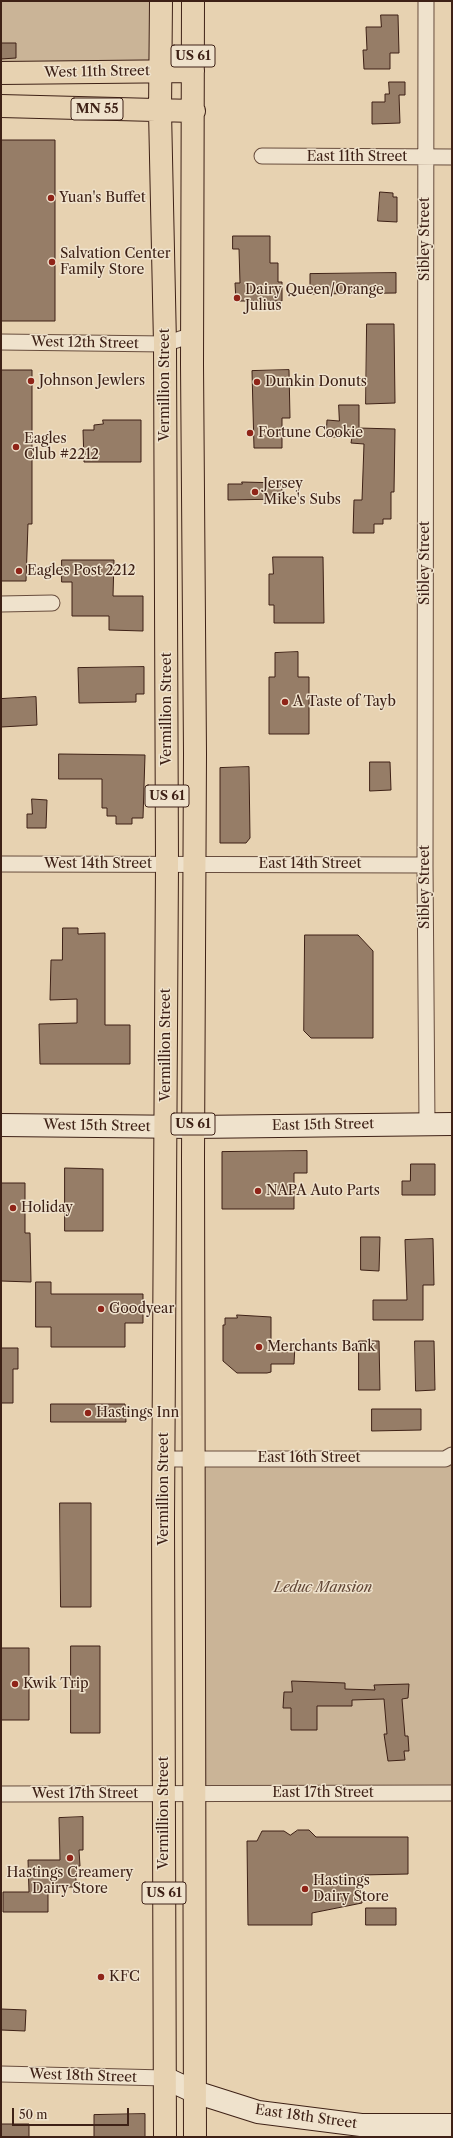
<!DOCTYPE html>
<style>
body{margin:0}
#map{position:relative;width:453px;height:2138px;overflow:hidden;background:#e7d2b1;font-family:"Libre Caslon Text",serif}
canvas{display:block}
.frame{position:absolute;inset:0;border:2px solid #3e2116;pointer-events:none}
.scale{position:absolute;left:12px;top:2108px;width:117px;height:18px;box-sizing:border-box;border:2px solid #3e2116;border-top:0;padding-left:5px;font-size:12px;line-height:14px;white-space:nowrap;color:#3e2116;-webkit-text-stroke:3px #efe2cc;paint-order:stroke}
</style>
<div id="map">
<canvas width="453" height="2138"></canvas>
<div class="frame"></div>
<div class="scale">50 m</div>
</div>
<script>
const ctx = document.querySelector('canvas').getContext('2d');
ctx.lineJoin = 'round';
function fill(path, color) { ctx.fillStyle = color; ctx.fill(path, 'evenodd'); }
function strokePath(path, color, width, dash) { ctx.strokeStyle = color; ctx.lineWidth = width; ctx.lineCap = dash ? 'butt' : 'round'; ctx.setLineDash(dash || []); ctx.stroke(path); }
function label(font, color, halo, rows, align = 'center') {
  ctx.font = font + ' "Libre Caslon Text",serif'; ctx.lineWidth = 3; ctx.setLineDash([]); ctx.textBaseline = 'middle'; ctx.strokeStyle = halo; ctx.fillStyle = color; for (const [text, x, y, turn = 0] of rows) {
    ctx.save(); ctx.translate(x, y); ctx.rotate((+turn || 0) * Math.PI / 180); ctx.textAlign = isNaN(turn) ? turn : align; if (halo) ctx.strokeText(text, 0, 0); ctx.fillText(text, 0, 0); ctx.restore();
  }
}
const green = new Path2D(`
 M 1,1 L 161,1 L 161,71 L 1,73 Z
 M 452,1455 L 452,1793 L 194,1794 L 194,1458 Z`);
const building = new Path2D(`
 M 381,15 L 398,15 L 399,53 L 390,53 L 390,69 L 364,69 L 363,50 L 367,50 L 366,27 L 381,27 Z
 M 1,43 L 16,43 L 16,58 L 1,59 Z
 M 389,82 L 405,82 L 405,95 L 399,95 L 400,123 L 372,124 L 372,102 L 385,102 L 385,94 L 389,94 Z
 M 1,140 L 55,140 L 55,321 L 1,321 Z
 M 380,192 L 393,193 L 393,197 L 397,197 L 397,222 L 378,221 Z
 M 233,236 L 270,236 L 270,263 L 278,263 L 278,282 L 282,282 L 282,301 L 236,301 L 235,283 L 240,283 L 239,249 L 233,249 Z
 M 396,273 L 396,293 L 310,294 L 310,274 Z
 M 367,324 L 394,324 L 395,403 L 366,404 Z
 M 1,370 L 32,370 L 32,524 L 28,524 L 26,581 L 1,581 Z
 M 289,370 L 290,418 L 282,418 L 282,448 L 254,448 L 252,371 Z
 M 339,405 L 359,405 L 359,428 L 395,429 L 394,492 L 391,492 L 391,519 L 383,519 L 383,524 L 374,524 L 374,533 L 353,533 L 354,500 L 362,500 L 364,444 L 351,443 L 352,437 L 326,437 L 327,420 L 339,421 Z
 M 103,420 L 141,420 L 141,462 L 84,462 L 83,430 L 94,430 L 94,425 L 103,424 Z
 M 242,482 L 282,483 L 282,499 L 228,500 L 228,484 L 242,484 Z
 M 273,557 L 323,557 L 324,623 L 274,623 L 274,605 L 269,605 L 269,574 L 273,574 Z
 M 62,560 L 114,560 L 113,596 L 143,596 L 143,631 L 109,630 L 109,616 L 72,616 L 72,582 L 62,582 Z
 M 298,652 L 298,677 L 309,677 L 309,734 L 269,734 L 269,677 L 275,677 L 275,653 Z
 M 144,667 L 144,694 L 136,694 L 136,702 L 79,703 L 78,668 Z
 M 36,697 L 37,725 L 1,727 L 1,699 Z
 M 59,754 L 145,755 L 143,818 L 132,818 L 132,824 L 116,824 L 116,816 L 107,816 L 107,808 L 102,808 L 102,779 L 59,779 Z
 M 370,762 L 390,762 L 391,790 L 370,791 Z
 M 249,767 L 250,838 L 246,843 L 220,843 L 220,768 Z
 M 32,799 L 47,800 L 46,828 L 27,828 L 27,814 L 32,814 Z
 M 63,928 L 78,928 L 78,934 L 105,933 L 105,1025 L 130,1025 L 130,1064 L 40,1064 L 39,1024 L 77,1023 L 77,999 L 50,1000 L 51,960 L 62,960 Z
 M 305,935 L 358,935 L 373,951 L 373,1038 L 311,1038 L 304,1031 Z
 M 307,1151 L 307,1173 L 294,1173 L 294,1209 L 222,1209 L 222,1152 Z
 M 411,1164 L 435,1164 L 435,1195 L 402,1195 L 402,1181 L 410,1181 Z
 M 65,1168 L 103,1169 L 103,1231 L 65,1231 Z
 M 1,1183 L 25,1183 L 25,1233 L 30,1233 L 31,1282 L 1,1281 Z
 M 361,1237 L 380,1237 L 379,1271 L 361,1270 Z
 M 433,1239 L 434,1285 L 423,1285 L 423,1320 L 373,1320 L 373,1300 L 407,1300 L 405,1240 Z
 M 36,1282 L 51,1282 L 51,1294 L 143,1294 L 143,1323 L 125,1323 L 125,1347 L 51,1347 L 51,1327 L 36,1327 Z
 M 237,1315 L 271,1317 L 271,1343 L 295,1344 L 294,1364 L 271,1364 L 271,1372 L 267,1373 L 237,1373 L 223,1361 L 223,1325 L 225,1325 L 225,1318 L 237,1318 Z
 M 359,1341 L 379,1341 L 380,1390 L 359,1390 Z
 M 415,1341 L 434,1341 L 435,1390 L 416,1391 Z
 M 1,1348 L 18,1348 L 18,1369 L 13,1369 L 13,1403 L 1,1403 Z
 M 51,1404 L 125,1404 L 126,1422 L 51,1422 Z
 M 372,1409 L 421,1409 L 421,1430 L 372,1431 Z
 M 60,1503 L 91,1503 L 91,1607 L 61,1607 Z
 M 71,1646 L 100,1646 L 100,1733 L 71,1733 Z
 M 1,1648 L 29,1648 L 29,1720 L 1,1720 Z
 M 292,1681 L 345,1683 L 345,1689 L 375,1690 L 374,1685 L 409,1684 L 408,1698 L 402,1699 L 405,1736 L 408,1736 L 409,1751 L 404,1751 L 405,1760 L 388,1761 L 384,1734 L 387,1734 L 384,1699 L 352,1700 L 352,1706 L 317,1706 L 317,1730 L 291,1730 L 291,1708 L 283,1708 L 284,1692 L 292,1692 Z
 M 83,1817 L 83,1850 L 79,1850 L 80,1866 L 76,1866 L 76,1887 L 48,1887 L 48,1912 L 3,1912 L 3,1892 L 29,1892 L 28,1860 L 60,1860 L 59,1818 Z
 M 298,1830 L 309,1830 L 316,1837 L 408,1837 L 408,1874 L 361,1875 L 362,1903 L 312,1913 L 312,1925 L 248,1925 L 247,1841 L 257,1841 L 262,1831 L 284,1831 L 290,1835 Z
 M 366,1908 L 396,1908 L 396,1925 L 366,1925 Z
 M 1,2009 L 26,2010 L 25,2031 L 1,2030 Z
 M 145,2114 L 145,2137 L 94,2137 L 94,2115 Z
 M 1,2124 L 29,2124 L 29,2137 L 1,2137 Z`);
const street = new Path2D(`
 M 426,1 L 425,865 L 427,1124
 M 262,156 L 452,157
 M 1,342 L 165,344 L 192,335
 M 1,604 L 52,603
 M 1,864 L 425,865
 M 164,1459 L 445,1459 L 452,1455
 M 1,1794 L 452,1793
 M 1,2074 L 165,2078`);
const secondary = new Path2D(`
 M 1,1125 L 193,1127 L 452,1124
 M 165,2078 L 195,2092 L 258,2112 L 361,2125 L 452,2125`);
const highway = new Path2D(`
 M 161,1 L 160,111 L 165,344 L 167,864 L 163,1521 L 165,2137
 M 193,1 L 192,364 L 195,754 L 193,1157 L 195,2137
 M 1,73 L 193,71
 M 1,106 L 194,111`);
const markers = [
 [51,198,4,"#8f2418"],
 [52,262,4,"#8f2418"],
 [237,298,4,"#8f2418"],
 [31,381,4,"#8f2418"],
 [257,382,4,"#8f2418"],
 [250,433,4,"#8f2418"],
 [16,447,4,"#8f2418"],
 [255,492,4,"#8f2418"],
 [19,571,4,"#8f2418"],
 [285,702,4,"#8f2418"],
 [258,1191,4,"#8f2418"],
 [13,1208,4,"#8f2418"],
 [101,1309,4,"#8f2418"],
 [259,1347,4,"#8f2418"],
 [88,1413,4,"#8f2418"],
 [15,1684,4,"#8f2418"],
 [70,1858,4,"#8f2418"],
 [305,1889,4,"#8f2418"],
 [101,1977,4,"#8f2418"]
];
const shields = [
 [193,56,44],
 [97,109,52],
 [167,796,44],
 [193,1124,44],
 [164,1893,44]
];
const shieldNames = [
 ["US 61",193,56],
 ["MN 55",97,109],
 ["US 61",167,796],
 ["US 61",193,1124],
 ["US 61",164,1893]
];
const streetNames = [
 ["West 11th Street",97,72,-1],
 ["East 11th Street",357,157],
 ["Sibley Street",425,239,-90],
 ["West 12th Street",85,343,1],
 ["Vermillion Street",165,385,-90],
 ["Sibley Street",425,563,-90],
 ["Vermillion Street",167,709,-90],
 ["West 14th Street",98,864],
 ["East 14th Street",310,864],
 ["Sibley Street",425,887,-90],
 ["Vermillion Street",166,1045,-90],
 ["East 15th Street",323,1125,-1],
 ["West 15th Street",97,1126,1],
 ["East 16th Street",309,1458],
 ["Vermillion Street",164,1489,-90],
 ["East 17th Street",323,1793],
 ["West 17th Street",85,1794],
 ["Vermillion Street",164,1813,-90],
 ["West 18th Street",83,2076,2],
 ["East 18th Street",306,2117,8]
];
const poiNames = [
 ["Yuan's Buffet",59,198],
 ["Salvation Center",60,254],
 ["Family Store",60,270],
 ["Dairy Queen/Orange",245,290],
 ["Julius",245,306],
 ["Johnson Jewlers",39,381],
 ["Dunkin Donuts",265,382],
 ["Fortune Cookie",258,433],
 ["Eagles",24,439],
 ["Club #2212",24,455],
 ["Jersey",263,484],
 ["Mike's Subs",263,500],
 ["Eagles Post 2212",27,571],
 ["A Taste of Tayb",293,702],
 ["NAPA Auto Parts",266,1191],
 ["Holiday",21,1208],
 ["Goodyear",109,1309],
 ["Merchants Bank",267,1347],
 ["Hastings Inn",96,1413],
 ["Kwik Trip",23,1684],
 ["Hastings Creamery",70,1873,"center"],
 ["Dairy Store",70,1889,"center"],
 ["Hastings",313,1881],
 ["Dairy Store",313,1897],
 ["KFC",109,1977]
];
const parkNames = [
 ["Leduc Mansion",323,1588]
];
fill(green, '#cab497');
fill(building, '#967d67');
strokePath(building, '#3e2116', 1);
strokePath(street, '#684d3d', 17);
strokePath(secondary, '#3e2116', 24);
strokePath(highway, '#3e2116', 24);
strokePath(street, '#efe2cc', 15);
strokePath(secondary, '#efe2cc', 22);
strokePath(highway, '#e7d2b1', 22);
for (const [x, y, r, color] of markers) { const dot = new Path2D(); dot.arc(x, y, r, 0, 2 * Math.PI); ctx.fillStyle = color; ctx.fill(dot); strokePath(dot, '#efe2cc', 1.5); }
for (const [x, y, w] of shields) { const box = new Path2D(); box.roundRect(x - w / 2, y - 11, w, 22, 3); ctx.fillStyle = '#efe2cc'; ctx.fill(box); strokePath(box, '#3e2116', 1); }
label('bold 13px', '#3e2116', null, shieldNames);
label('14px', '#3e2116', '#efe2cc', streetNames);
label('14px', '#3e2116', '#efe2cc', poiNames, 'left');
label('italic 14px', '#614636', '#efe2cc', parkNames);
</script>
